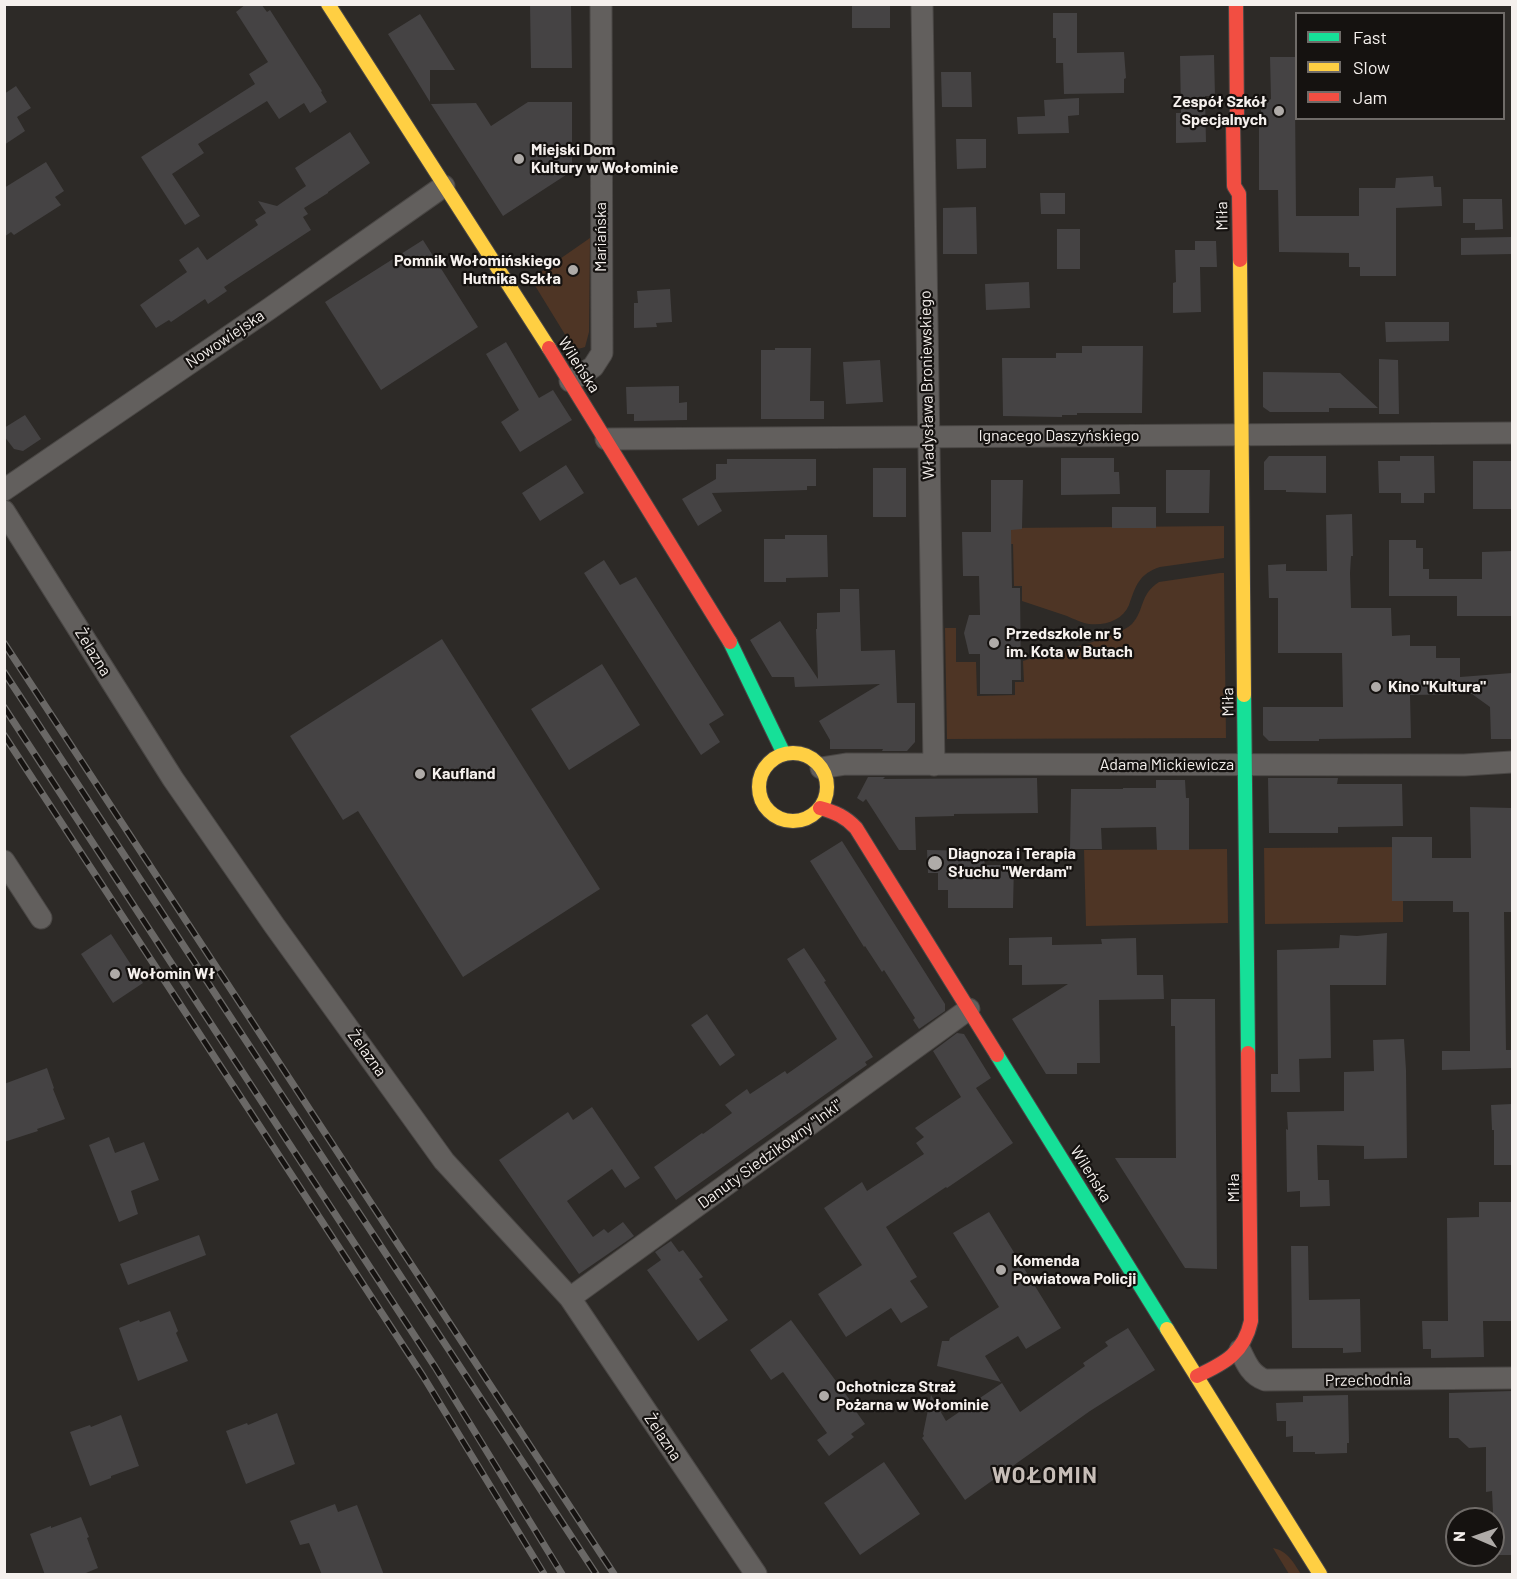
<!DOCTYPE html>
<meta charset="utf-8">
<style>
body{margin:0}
#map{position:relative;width:1517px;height:1579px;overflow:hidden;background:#2d2a27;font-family:Barlow,sans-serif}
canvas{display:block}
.frame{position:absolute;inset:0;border:6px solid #f5f0ed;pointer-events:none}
.legend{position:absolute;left:1295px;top:12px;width:210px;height:108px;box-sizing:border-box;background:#151210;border:2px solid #6f6b68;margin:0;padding:8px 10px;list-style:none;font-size:18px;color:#f5f0ed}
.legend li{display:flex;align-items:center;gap:12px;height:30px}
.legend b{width:30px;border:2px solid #6f6b68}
.north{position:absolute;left:1445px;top:1507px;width:60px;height:60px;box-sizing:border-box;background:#151210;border:2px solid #6f6b68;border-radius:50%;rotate:272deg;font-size:16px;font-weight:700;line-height:24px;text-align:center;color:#f5f0ed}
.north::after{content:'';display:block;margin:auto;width:21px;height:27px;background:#afaba8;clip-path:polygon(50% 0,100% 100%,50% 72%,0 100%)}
</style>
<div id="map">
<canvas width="1517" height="1579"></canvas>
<div class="frame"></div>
<ul class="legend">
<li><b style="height:8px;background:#16e098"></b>Fast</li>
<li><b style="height:8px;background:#ffcf43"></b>Slow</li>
<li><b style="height:8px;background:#f24e42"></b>Jam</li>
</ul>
<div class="north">N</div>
</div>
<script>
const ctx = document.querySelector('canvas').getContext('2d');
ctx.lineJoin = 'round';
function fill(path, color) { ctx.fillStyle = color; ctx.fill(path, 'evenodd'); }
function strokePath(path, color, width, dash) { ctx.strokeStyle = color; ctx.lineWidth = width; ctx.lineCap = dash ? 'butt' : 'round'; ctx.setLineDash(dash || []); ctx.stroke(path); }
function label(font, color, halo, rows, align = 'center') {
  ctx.font = font + ' Barlow,sans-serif'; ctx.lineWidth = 4.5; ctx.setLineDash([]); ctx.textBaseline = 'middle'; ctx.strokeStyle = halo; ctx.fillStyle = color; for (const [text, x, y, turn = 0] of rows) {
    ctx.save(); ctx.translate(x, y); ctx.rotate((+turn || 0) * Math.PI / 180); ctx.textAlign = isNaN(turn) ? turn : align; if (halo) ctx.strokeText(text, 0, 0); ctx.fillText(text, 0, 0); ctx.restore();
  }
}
const green = new Path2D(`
 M 590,238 L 589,332 L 585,347 C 580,349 577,349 572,346 L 531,279 Z
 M 1224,526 L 1224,558 L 1160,567 C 1139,574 1136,585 1129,605 C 1123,620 1105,626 1089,624 C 1082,623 1074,619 1067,616 C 1052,611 1037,606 1022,601 L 1022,586 L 1014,586 L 1013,544 L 1008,544 L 1008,528 Z
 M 1220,573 L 1224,573 L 1226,738 L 947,739 L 945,628 L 956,628 L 956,662 L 976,662 L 977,696 L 1015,695 L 1015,682 L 1024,682 L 1023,661 C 1047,654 1117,639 1132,624 C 1145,610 1139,595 1159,582 Z
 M 1403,847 L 1403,922 L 1265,924 L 1264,848 Z
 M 1227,849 L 1228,923 L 1086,926 L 1084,850 Z
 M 1273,1548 C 1288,1551 1293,1562 1301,1574 L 1289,1574 Z`);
const building = new Path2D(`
 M 246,4 L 261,4 L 267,12 L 270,10 L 322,91 L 321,92 L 327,102 L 310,113 L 304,103 L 279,119 L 267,101 L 198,144 L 204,153 L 172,174 L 200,216 L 185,225 L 141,157 L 255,84 L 249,74 L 268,62 L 236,12 Z
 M 530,4 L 571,4 L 572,68 L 531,68 Z
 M 852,4 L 890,4 L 890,28 L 852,28 Z
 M 1053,13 L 1077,13 L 1077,53 L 1124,52 L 1126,78 L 1124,79 L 1124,93 L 1064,94 L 1063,63 L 1056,63 L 1056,38 L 1053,38 Z
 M 420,14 L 455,70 L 430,70 L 430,102 L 388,34 Z
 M 1214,55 L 1215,96 L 1205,96 L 1206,142 L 1176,143 L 1176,113 L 1181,113 L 1180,56 Z
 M 1270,57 L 1296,57 L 1296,100 L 1295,100 L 1296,216 L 1359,216 L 1359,188 L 1395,188 L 1396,178 L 1433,176 L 1434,187 L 1441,187 L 1442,206 L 1396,208 L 1396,276 L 1360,276 L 1360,267 L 1349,267 L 1349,253 L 1279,252 L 1278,190 L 1259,190 L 1259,125 L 1261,125 L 1261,105 L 1271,99 Z
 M 941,72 L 971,72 L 972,107 L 942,107 Z
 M 16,86 L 31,108 L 17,117 L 25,131 L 4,145 L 4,94 Z
 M 1079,98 L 1079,115 L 1068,116 L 1069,133 L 1018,134 L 1017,117 L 1045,116 L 1044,100 Z
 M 528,102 L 572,102 L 572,171 L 503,216 L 431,104 L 476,103 L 491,126 Z
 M 350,132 L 370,163 L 328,192 L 328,193 L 304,208 L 308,214 L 303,217 L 311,230 L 224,287 L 227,291 L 208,304 L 205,299 L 171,322 L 169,320 L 156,328 L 140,305 L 187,272 L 179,260 L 198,247 L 207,260 L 258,225 L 255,220 L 266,213 L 258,201 L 277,206 L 306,186 L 295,168 Z
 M 956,139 L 986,139 L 986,168 L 957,169 Z
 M 46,162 L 64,191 L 55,197 L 61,205 L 14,235 L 11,232 L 4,237 L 4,188 Z
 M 1040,193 L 1065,193 L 1065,214 L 1041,214 Z
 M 1463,199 L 1502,199 L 1503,229 L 1475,230 L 1475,223 L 1463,223 Z
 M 976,207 L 977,254 L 943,254 L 943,208 Z
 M 1057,229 L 1080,229 L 1080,269 L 1057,269 Z
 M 1512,237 L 1512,254 L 1461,255 L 1461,238 Z
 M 423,240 L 478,327 L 381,390 L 325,302 Z
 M 1195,241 L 1216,241 L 1217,267 L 1200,267 L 1201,312 L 1173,313 L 1173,283 L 1176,282 L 1175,250 L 1195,250 Z
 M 1029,282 L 1030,308 L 986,310 L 985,284 Z
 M 670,289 L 672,322 L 656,323 L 657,327 L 634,328 L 634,303 L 638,303 L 637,291 Z
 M 1385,322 L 1449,322 L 1449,341 L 1386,342 Z
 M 506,342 L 539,398 L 553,390 L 572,420 L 520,452 L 501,422 L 519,410 L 486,354 Z
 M 1082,346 L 1143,346 L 1142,413 L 1077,413 L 1077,415 L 1062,415 L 1062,417 L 1003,416 L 1002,358 L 1056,358 L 1056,353 L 1082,353 Z
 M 775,348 L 811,348 L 810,401 L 824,401 L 824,419 L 761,419 L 761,350 L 775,350 Z
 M 1379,359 L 1398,360 L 1399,414 L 1379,414 Z
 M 880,360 L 883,402 L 846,404 L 843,362 Z
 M 1263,372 L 1340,373 L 1378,408 L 1329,408 L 1329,412 L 1270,412 L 1263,407 Z
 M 679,386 L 679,403 L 687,402 L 687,420 L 634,421 L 634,414 L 627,414 L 626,387 Z
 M 25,415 L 41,439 L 23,451 L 14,449 L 4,436 L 4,428 Z
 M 1269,456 L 1326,456 L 1326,493 L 1286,492 L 1286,490 L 1264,490 L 1264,462 Z
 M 1400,456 L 1434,456 L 1435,493 L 1424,493 L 1424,503 L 1401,503 L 1401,493 L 1379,493 L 1378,461 L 1400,461 Z
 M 1061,458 L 1114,458 L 1114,472 L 1119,472 L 1120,494 L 1061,495 Z
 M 727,459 L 816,459 L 816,486 L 807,486 L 807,490 L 712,493 L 722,511 L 698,526 L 682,499 L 716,479 L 716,464 L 727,464 Z
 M 1473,461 L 1512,461 L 1512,509 L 1473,509 Z
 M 566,465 L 584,493 L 540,521 L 522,493 Z
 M 873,468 L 906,468 L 906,517 L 873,517 Z
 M 1166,470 L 1210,470 L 1209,513 L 1166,513 Z
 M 991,480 L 1023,480 L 1022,529 L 1011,530 L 1012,588 L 1020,588 L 1021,680 L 1012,680 L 1012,694 L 980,694 L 980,654 L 969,654 L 964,633 L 969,615 L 980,615 L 979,576 L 963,576 L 962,532 L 991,532 Z
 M 1112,507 L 1156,507 L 1156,528 L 1112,528 Z
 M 1352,514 L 1353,556 L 1351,556 L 1350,573 L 1351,608 L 1391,608 L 1392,636 L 1410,635 L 1410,646 L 1436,646 L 1436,658 L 1460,658 L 1460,677 L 1512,673 L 1512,739 L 1491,739 L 1490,707 L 1472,694 L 1410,695 L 1411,738 L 1319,739 L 1319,741 L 1269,741 L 1263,735 L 1263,707 L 1343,707 L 1342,653 L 1278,653 L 1278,598 L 1269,598 L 1268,565 L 1286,564 L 1286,571 L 1327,571 L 1326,515 Z
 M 785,535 L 827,535 L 828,577 L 786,578 L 786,582 L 764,582 L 764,539 L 785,539 Z
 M 1389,540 L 1416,540 L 1416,548 L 1423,548 L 1423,569 L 1429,569 L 1429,579 L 1482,579 L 1482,552 L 1512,551 L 1512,616 L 1457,616 L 1457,596 L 1389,596 Z
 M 604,560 L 620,585 L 636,577 L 724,715 L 709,724 L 720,742 L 701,755 L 584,573 Z
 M 840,589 L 859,589 L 861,651 L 895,650 L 897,703 L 915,703 L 915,742 L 907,751 L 882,751 L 883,749 L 830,749 L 830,740 L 819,721 L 880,684 L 795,687 L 794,677 L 772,677 L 750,640 L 780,621 L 818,679 L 816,629 L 817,629 L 817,613 L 840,612 Z
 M 442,639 L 600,889 L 463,977 L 358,811 L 343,820 L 290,736 Z
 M 602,664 L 640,725 L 569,770 L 531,709 Z
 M 868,777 L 885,777 L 883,779 L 1037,778 L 1038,813 L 954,814 L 954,816 L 915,817 L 916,850 L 899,850 L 866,799 L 863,802 L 857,798 Z
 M 1268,778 L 1338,778 L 1337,784 L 1402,784 L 1403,826 L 1338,827 L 1338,833 L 1269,833 Z
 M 1156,780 L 1185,780 L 1186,798 L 1189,798 L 1189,850 L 1157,850 L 1156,827 L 1101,828 L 1102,849 L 1070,849 L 1071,789 L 1123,789 L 1123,788 L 1156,788 Z
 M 1470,807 L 1512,808 L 1512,912 L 1504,912 L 1506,1050 L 1512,1050 L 1512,1068 L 1442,1070 L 1442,1051 L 1470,1051 L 1469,912 L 1453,912 L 1453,901 L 1392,901 L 1392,837 L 1432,837 L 1432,858 L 1471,858 Z
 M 842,841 L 945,1004 L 945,1011 L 919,1029 L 913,1020 L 915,1018 L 884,970 L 882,972 L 865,946 L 864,947 L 810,861 Z
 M 927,850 L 983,851 L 985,865 L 1014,865 L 1013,908 L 948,908 L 948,890 L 938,890 L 938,873 L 928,873 Z
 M 1387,933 L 1386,985 L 1330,985 L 1331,1058 L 1299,1059 L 1300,1092 L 1271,1092 L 1271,1074 L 1278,1074 L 1277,950 L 1339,948 L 1340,935 L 1357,936 Z
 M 111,934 L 143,983 L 113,1003 L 81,954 Z
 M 1052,937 L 1052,945 L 1102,944 L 1101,939 L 1136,938 L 1137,975 L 1163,975 L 1164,999 L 1099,1000 L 1100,1063 L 1077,1063 L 1077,1074 L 1046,1074 L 1012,1019 L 1068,984 L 1022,985 L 1022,965 L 1009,965 L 1009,938 Z
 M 804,948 L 826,981 L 824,982 L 873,1057 L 865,1062 L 867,1065 L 676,1200 L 654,1167 L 702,1133 L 703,1134 L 732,1113 L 725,1105 L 747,1089 L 750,1094 L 785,1071 L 787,1074 L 837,1039 L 787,959 Z
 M 1171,999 L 1215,999 L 1217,1269 L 1185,1268 L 1115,1158 L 1176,1158 L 1175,1026 L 1171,1026 Z
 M 707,1014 L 735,1055 L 720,1066 L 691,1025 Z
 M 957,1033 L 964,1034 L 991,1078 L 976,1088 L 1013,1143 L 947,1188 L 946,1187 L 886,1227 L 917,1277 L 910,1281 L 928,1307 L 901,1323 L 891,1308 L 846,1337 L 818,1294 L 862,1265 L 824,1208 L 862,1182 L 867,1191 L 924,1154 L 916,1143 L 924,1137 L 915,1128 L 961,1097 L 933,1051 Z
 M 1404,1039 L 1406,1070 L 1407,1158 L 1364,1159 L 1364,1146 L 1317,1145 L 1318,1180 L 1329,1180 L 1330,1206 L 1300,1207 L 1300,1191 L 1287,1192 L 1286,1129 L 1288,1130 L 1287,1112 L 1344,1111 L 1344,1072 L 1374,1071 L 1373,1040 Z
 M 47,1068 L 54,1088 L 53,1089 L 65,1119 L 37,1129 L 38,1131 L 4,1142 L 4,1084 Z
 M 1512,1104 L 1512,1165 L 1494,1165 L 1494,1130 L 1492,1130 L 1491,1105 Z
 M 592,1107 L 640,1178 L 625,1188 L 612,1169 L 567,1201 L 593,1237 L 604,1229 L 608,1233 L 623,1222 L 634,1236 L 579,1274 L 499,1160 L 568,1112 L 573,1120 Z
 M 109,1137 L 115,1153 L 144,1142 L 159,1180 L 131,1191 L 138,1214 L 119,1222 L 89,1145 Z
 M 1479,1202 L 1512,1202 L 1512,1321 L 1483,1321 L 1484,1357 L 1431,1358 L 1431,1349 L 1423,1349 L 1422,1321 L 1448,1321 L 1447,1218 L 1479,1217 Z
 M 989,1212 L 1061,1328 L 1026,1349 L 1018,1336 L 985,1356 L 1001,1382 L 937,1366 L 942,1341 L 949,1341 L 950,1338 L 999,1307 L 953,1233 Z
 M 199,1235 L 206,1255 L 128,1285 L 120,1264 Z
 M 671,1241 L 679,1252 L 683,1250 L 703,1277 L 699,1279 L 728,1320 L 698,1341 L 647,1270 L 661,1260 L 655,1252 Z
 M 1291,1246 L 1308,1246 L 1309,1300 L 1360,1299 L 1361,1352 L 1343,1353 L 1343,1348 L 1292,1348 Z
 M 170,1311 L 178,1331 L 176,1333 L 188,1361 L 138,1381 L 119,1328 L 139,1320 L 140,1322 Z
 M 791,1320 L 855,1407 L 855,1410 L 865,1424 L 851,1434 L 854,1437 L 829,1456 L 817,1440 L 827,1433 L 783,1372 L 771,1380 L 750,1350 Z
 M 1128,1328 L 1155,1370 L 1090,1411 L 965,1500 L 922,1438 L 924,1436 L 923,1434 L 931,1395 L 946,1421 L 1002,1383 L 1020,1412 L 1085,1366 L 1083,1363 L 1108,1346 L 1105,1342 Z
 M 1512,1391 L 1512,1555 L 1495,1555 L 1492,1491 L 1486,1492 L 1486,1447 L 1469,1448 L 1458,1438 L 1449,1438 L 1449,1393 Z
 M 1348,1395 L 1349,1443 L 1347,1443 L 1347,1453 L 1315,1454 L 1315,1452 L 1293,1452 L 1293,1436 L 1286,1437 L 1286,1421 L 1277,1421 L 1276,1403 L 1303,1402 L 1303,1396 Z
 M 277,1413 L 295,1464 L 246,1484 L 226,1431 L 247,1423 L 248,1425 Z
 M 121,1415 L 139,1466 L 111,1476 L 111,1478 L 90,1486 L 70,1432 L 90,1425 L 91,1427 Z
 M 884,1462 L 920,1514 L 860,1555 L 824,1503 Z
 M 335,1504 L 338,1512 L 357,1505 L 384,1575 L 322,1575 L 309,1543 L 300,1545 L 290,1521 Z
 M 81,1517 L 89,1537 L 87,1538 L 98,1568 L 81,1575 L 45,1575 L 30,1534 L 51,1526 L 51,1528 Z`);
const street = new Path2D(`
 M 922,4 L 934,765
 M 570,381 L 593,367 L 602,353 L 601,4
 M 606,439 L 1512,433
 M 4,490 L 269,309 L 444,186
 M 4,511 L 173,779 L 274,925 L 444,1161 L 570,1298 L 756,1574
 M 821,768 L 846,764 L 1464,765 L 1512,762
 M 4,861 L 41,918
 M 570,1298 L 969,1009
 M 1240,1350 C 1246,1363 1251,1375 1265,1380 L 1512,1378`);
const fast = new Path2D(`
 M 730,642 L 784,754
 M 1244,695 L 1248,1053
 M 997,1055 L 1167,1329`);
const slow = new Path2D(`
 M 328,4 L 549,348
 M 1240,260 L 1244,695
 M759 787a34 34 0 1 1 68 0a34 34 0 1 1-68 0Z
 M 1167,1329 L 1320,1574`);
const jam = new Path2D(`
 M 1236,4 L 1237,118 L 1233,123 L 1234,186 L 1239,194 L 1240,260
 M 549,348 L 730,642
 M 820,808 C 835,812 846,817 856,828 L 997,1055
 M 1197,1376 C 1225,1363 1244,1353 1251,1321 L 1248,1053`);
const rail = new Path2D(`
 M 4,643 L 614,1574
 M 4,672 L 596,1574
 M 4,707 L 435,1367 L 562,1574
 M 4,735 L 423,1376 L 544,1574`);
const markers = [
 [1279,111,6,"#afaba8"],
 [519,159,6,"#afaba8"],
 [573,270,6,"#afaba8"],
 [994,643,6,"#afaba8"],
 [1376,687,6,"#afaba8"],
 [420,774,6,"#afaba8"],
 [935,863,8,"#afaba8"],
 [115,974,6,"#afaba8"],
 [1001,1270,6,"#afaba8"],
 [824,1396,6,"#afaba8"]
];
const poiNames = [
 ["Zespół Szkół",1267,102,"right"],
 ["Specjalnych",1267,120,"right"],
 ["Miejski Dom",531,150],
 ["Kultury w Wołominie",531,168],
 ["Pomnik Wołomińskiego",561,261,"right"],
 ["Hutnika Szkła",561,279,"right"],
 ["Przedszkole nr 5",1006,634],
 ["im. Kota w Butach",1006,652],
 ["Kino \"Kultura\"",1388,687],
 ["Kaufland",432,774],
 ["Diagnoza i Terapia",948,854],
 ["Słuchu \"Werdam\"",948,872],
 ["Wołomin Wł",127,974],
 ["Komenda",1013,1261],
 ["Powiatowa Policji",1013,1279],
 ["Ochotnicza Straż",836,1387],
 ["Pożarna w Wołominie",836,1405]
];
const streetNames = [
 ["Miła",1222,216,-91],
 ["Mariańska",601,237,-90],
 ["Nowowiejska",225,339,-34],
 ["Wileńska",579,365,57],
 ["Władysława Broniewskiego",927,385,-91],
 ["Ignacego Daszyńskiego",1059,436],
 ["Żelazna",93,652,58],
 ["Miła",1228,702,-91],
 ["Adama Mickiewicza",1167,765],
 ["Żelazna",367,1053,54],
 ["Danuty Siedzikówny \"Inki\"",770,1154,-36],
 ["Wileńska",1091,1174,58],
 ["Miła",1234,1188,-90],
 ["Przechodnia",1368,1380,-1],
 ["Żelazna",663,1437,56]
];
const districtNames = [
 ["WOŁOMIN",1045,1476]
];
fill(green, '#4e3525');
fill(building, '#454344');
strokePath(street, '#4a4745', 23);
strokePath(fast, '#4a4745', 16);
strokePath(slow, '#4a4745', 16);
strokePath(jam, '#4a4745', 16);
strokePath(street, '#625f5d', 21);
strokePath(fast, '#16e098', 14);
strokePath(slow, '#ffcf43', 14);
strokePath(jam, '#f24e42', 14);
strokePath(rail, '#6a6866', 7);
strokePath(rail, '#151210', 4.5, [14]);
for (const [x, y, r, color] of markers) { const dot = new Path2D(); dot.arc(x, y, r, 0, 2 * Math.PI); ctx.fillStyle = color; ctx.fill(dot); strokePath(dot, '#151210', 2); }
label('bold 16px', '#f5f0ed', '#151210', poiNames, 'left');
label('16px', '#f5f0ed', '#151210', streetNames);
ctx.letterSpacing = '1.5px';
label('bold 22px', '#c7beb8', '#151210', districtNames);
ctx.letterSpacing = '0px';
</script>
